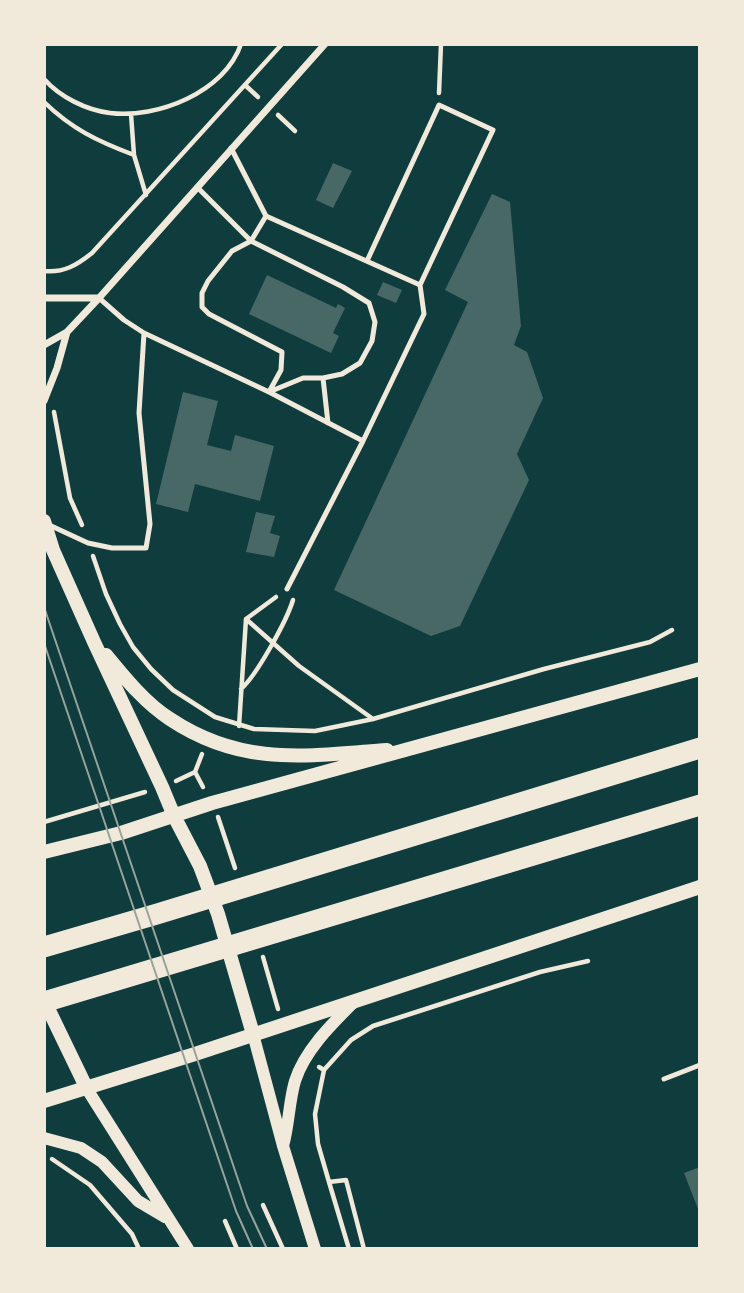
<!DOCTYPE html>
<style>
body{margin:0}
#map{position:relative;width:744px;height:1293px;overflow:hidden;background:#0f3d3e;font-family:Karla,sans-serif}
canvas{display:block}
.frame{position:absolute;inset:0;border:46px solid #f1e9da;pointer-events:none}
</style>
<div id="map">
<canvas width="744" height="1293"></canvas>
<div class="frame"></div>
</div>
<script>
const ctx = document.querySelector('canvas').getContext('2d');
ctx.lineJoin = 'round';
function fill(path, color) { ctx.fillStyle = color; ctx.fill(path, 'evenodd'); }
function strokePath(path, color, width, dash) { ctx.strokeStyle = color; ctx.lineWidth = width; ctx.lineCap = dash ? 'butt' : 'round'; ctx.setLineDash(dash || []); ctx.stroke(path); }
const building = new Path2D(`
 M 333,163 L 352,171 L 333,208 L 316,200 Z
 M 492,194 L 510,202 L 521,326 L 514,345 L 527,352 L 543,398 L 517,454 L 529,480 L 460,626 L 431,636 L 334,590 L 468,302 L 445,290 Z
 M 267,275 L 336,308 L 338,304 L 345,308 L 333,333 L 339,336 L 331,353 L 249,314 Z
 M 383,282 L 402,290 L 396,303 L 377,295 Z
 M 183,392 L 218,401 L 207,445 L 231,451 L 235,435 L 274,446 L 260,501 L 195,484 L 188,512 L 156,504 Z
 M 256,512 L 275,516 L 270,533 L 280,536 L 274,557 L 246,552 Z
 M 700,1167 L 700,1214 L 684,1173 Z`);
const path = new Path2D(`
 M 44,79 C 60,97 86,110 110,113 C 157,119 225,92 241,44
 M 245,85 L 258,97
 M 439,93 L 441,44
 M 44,102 C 72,129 97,141 134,155
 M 131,114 L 134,155 L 146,195
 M 278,115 L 295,131
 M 44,271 C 64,273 77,265 92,253 L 282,44
 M 54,412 L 70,498 L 82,525
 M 93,556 L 106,594 L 120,624 L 133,647 L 151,669 L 173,690 L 215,717 L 254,729 L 315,731 L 373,719 L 544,669 L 650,642 L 672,630
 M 246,619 L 276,597
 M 246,619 L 299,666 L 373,719
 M 241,689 C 257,675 287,620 293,600
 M 239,726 L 246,619
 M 195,772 L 203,787
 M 176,781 L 195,772 L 202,754
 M 218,817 L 235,868
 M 44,822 L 145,792
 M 263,957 L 278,1009
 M 319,1067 L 324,1070 L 315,1114 L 318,1144 L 329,1182 L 346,1180 L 364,1249
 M 324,1070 L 351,1040 L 373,1026 L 540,972 L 588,961
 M 52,1159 L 90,1185 L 132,1234 L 139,1249
 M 329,1182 L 349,1249
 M 263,1205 L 283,1249
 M 225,1221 L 237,1249`);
const service = new Path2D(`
 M 231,148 L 266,216 L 420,285
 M 197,187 L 251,241 L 343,287 L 369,303 L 375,322 L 372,341 L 360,363 L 342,374 L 323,378 L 303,378 L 269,392
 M 266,216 L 251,241 L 232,251 L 208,281 L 202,293 L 202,307 L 209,314 L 282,352 L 281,370 L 269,392
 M 99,298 L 124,320 L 144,333 L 269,392 L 363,441
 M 323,378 L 328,423
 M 47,524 L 88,543 L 112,548 L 146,548 L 150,524 L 139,413 L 144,333
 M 287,589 L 363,441 L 424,314 L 420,285 L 493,130 L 439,105 L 367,261
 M 664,1079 L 700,1065`);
const minor = new Path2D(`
 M 44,298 L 99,298
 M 44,345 L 67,332 L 99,298 L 325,44
 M 44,401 L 57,368 L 67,332`);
const tertiary = new Path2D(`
 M 253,1034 L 283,1146 L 315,1249
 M 87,1089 L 188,1249
 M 44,1138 L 81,1148 L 102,1162 L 138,1201 L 165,1217
 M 283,1146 C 289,1125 289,1101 295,1081 C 305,1050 332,1024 354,1002`);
const secondary = new Path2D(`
 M 44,521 L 53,550 L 94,642 L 162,787 L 174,816 L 200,866 L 218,914 L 253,1034
 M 106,655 C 125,678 145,703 170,719 C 242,767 306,756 387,750
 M 44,852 L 121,833 L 212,803 L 700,669
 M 44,1000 L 87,1089
 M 44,1101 L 195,1054 L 700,887`);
const motorway = new Path2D(`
 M 44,947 L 157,914 L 700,748
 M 44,1002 L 700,805`);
const tram = new Path2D(`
 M 44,607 L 247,1206 L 267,1249
 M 44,643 L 236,1211 L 253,1249`);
fill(building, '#486865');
strokePath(path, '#f1e9da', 4.5);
strokePath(service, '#f1e9da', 5);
strokePath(minor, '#f1e9da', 7);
strokePath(tertiary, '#f1e9da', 12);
strokePath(secondary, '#f1e9da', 14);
strokePath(motorway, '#f1e9da', 21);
strokePath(tram, '#97a49c', 2);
</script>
